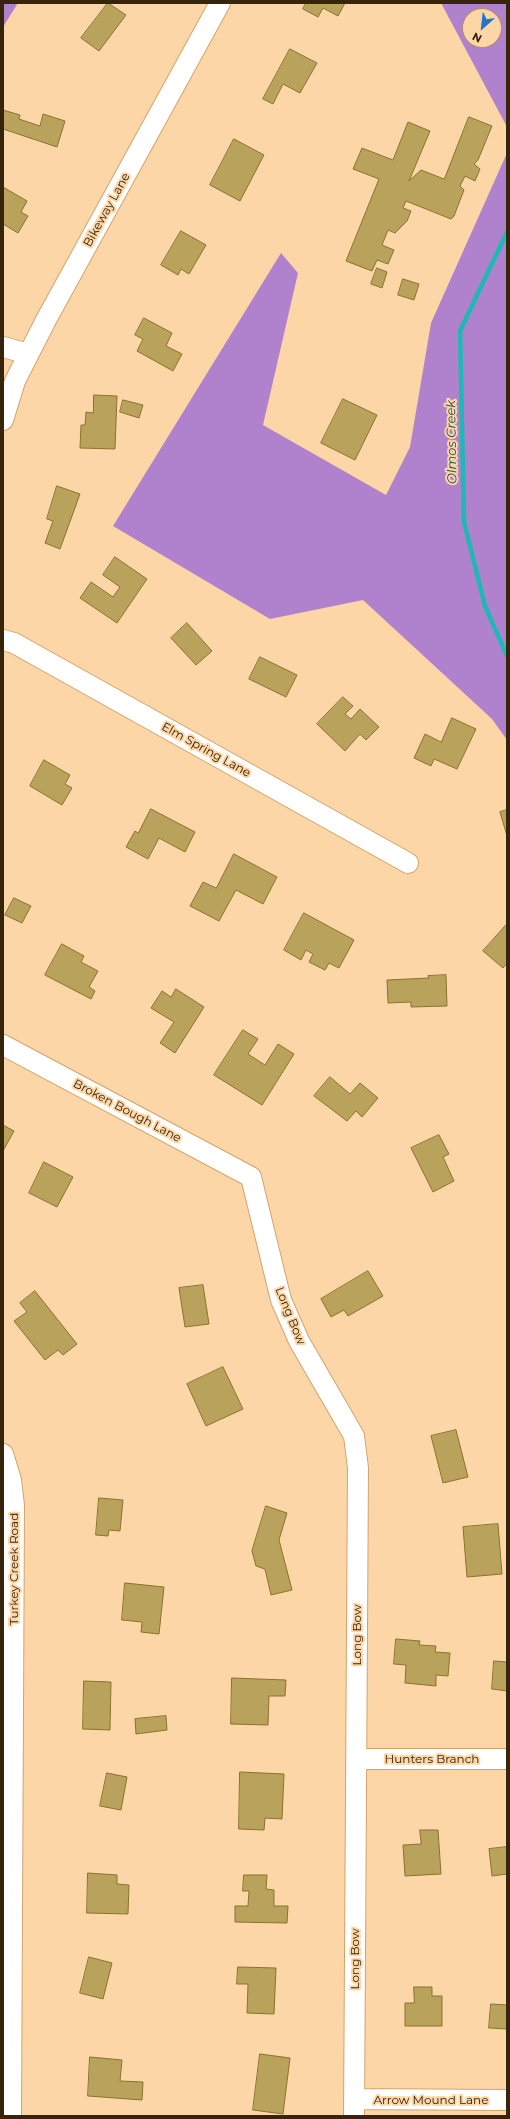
<!DOCTYPE html>
<style>
body{margin:0}
#map{position:relative;width:510px;height:2119px;overflow:hidden;background:#fdd6a7;font-family:Montserrat,sans-serif}
canvas{display:block}
.frame{position:absolute;inset:0;border:4px solid #36240b;pointer-events:none}
.north{position:absolute;left:462px;top:8px;width:40px;height:40px;box-sizing:border-box;background:#fdd6a7;border:1px solid #ad8f69;border-radius:50%;rotate:208deg;font-size:11px;font-weight:700;line-height:16px;text-align:center;color:#36240b}
.north::after{content:'';display:block;margin:auto;width:14px;height:18px;background:#2475c4;clip-path:polygon(50% 0,100% 100%,50% 72%,0 100%)}
</style>
<div id="map">
<canvas width="510" height="2119"></canvas>
<div class="frame"></div>
<div class="north">N</div>
</div>
<script>
const ctx = document.querySelector('canvas').getContext('2d');
ctx.lineJoin = 'round';
function fill(path, color) { ctx.fillStyle = color; ctx.fill(path, 'evenodd'); }
function strokePath(path, color, width, dash) { ctx.strokeStyle = color; ctx.lineWidth = width; ctx.lineCap = dash ? 'butt' : 'round'; ctx.setLineDash(dash || []); ctx.stroke(path); }
function label(font, color, halo, rows, align = 'center') {
  ctx.font = font + ' Montserrat,sans-serif'; ctx.lineWidth = 4; ctx.setLineDash([]); ctx.textBaseline = 'middle'; ctx.strokeStyle = halo; ctx.fillStyle = color; for (const [text, x, y, turn = 0] of rows) {
    ctx.save(); ctx.translate(x, y); ctx.rotate((+turn || 0) * Math.PI / 180); ctx.textAlign = isNaN(turn) ? turn : align; if (halo) ctx.strokeText(text, 0, 0); ctx.fillText(text, 0, 0); ctx.restore();
  }
}
const forest = new Path2D(`
 M 3,3 L 18,3 L 3,27 Z
 M 441,3 L 507,3 L 507,127 ZM 470,16 L 494,16 L 494,40 L 470,40 Z
 M 507,153 L 507,740 L 492,719 L 363,600 L 270,619 L 113,526 L 281,253 L 298,273 L 263,425 L 386,495 L 410,447 L 431,323 Z`);
const stream = new Path2D(`
 M 507,232 L 460,331 L 464,522 L 485,606 L 507,656`);
const building = new Path2D(`
 M 108,3 L 126,15 L 99,51 L 81,38 Z
 M 306,3 L 345,3 L 338,16 L 323,8 L 318,17 L 303,9 Z
 M 290,49 L 317,63 L 300,93 L 283,84 L 273,104 L 263,99 Z
 M 3,110 L 20,115 L 19,119 L 40,126 L 43,114 L 65,121 L 57,147 L 3,129 Z
 M 469,117 L 492,126 L 478,160 L 474,164 L 480,169 L 475,181 L 465,176 L 460,186 L 464,190 L 454,216 L 451,219 L 406,201 L 403,208 L 411,211 L 407,221 L 395,233 L 388,230 L 382,245 L 394,250 L 388,264 L 377,260 L 372,271 L 346,261 L 379,179 L 353,169 L 362,148 L 393,160 L 408,122 L 430,131 L 409,181 L 421,170 L 444,179 Z
 M 234,139 L 264,155 L 240,201 L 210,185 Z
 M 3,187 L 27,201 L 21,212 L 28,216 L 18,233 L 3,224 Z
 M 181,231 L 206,245 L 189,274 L 181,269 L 178,275 L 161,265 Z
 M 377,268 L 387,272 L 382,288 L 371,284 Z
 M 403,279 L 419,284 L 414,300 L 398,295 Z
 M 144,318 L 172,333 L 166,346 L 182,354 L 173,371 L 137,351 L 143,339 L 135,335 Z
 M 94,395 L 117,396 L 115,449 L 80,448 L 81,425 L 85,425 L 86,412 L 93,413 Z
 M 343,399 L 377,415 L 355,460 L 321,443 Z
 M 123,400 L 143,405 L 139,418 L 120,412 Z
 M 57,486 L 80,494 L 60,549 L 45,543 L 53,521 L 47,519 Z
 M 115,557 L 147,579 L 117,623 L 80,598 L 91,582 L 113,597 L 120,587 L 103,575 Z
 M 187,623 L 212,651 L 196,665 L 171,638 Z
 M 260,657 L 297,675 L 286,697 L 249,679 Z
 M 343,697 L 353,706 L 345,714 L 351,719 L 360,709 L 379,727 L 366,740 L 360,734 L 345,751 L 317,724 Z
 M 452,718 L 476,729 L 457,769 L 434,759 L 431,766 L 414,758 L 425,734 L 441,742 Z
 M 44,760 L 70,775 L 65,784 L 72,788 L 62,805 L 30,786 Z
 M 151,809 L 195,832 L 185,852 L 159,838 L 148,859 L 126,847 L 135,831 L 138,833 Z
 M 507,810 L 507,836 L 500,812 Z
 M 234,854 L 277,877 L 263,904 L 236,890 L 219,921 L 190,906 L 203,882 L 216,888 Z
 M 14,898 L 31,906 L 22,923 L 5,915 Z
 M 304,913 L 354,940 L 339,968 L 329,963 L 325,970 L 309,962 L 313,954 L 306,950 L 301,960 L 284,950 Z
 M 507,924 L 507,963 L 503,968 L 483,951 Z
 M 62,944 L 84,956 L 81,962 L 98,971 L 89,987 L 95,991 L 91,999 L 45,975 Z
 M 446,975 L 447,1006 L 411,1007 L 411,1002 L 388,1003 L 387,980 L 429,978 L 428,976 Z
 M 176,989 L 204,1007 L 175,1053 L 160,1043 L 174,1022 L 151,1008 L 162,991 L 171,997 Z
 M 243,1030 L 258,1039 L 248,1054 L 265,1065 L 278,1044 L 294,1054 L 262,1105 L 214,1075 Z
 M 330,1077 L 350,1094 L 360,1083 L 378,1098 L 362,1117 L 356,1111 L 347,1121 L 314,1096 Z
 M 3,1125 L 14,1131 L 3,1151 Z
 M 439,1135 L 449,1154 L 443,1157 L 454,1181 L 433,1192 L 411,1148 Z
 M 44,1162 L 73,1177 L 57,1207 L 29,1193 Z
 M 368,1271 L 383,1296 L 348,1316 L 344,1310 L 331,1317 L 321,1299 Z
 M 203,1285 L 209,1324 L 185,1327 L 179,1288 Z
 M 35,1291 L 77,1344 L 63,1355 L 58,1350 L 45,1360 L 14,1321 L 27,1312 L 20,1303 Z
 M 223,1367 L 243,1409 L 206,1426 L 187,1384 Z
 M 456,1430 L 468,1477 L 443,1483 L 431,1436 Z
 M 99,1498 L 123,1500 L 120,1531 L 109,1530 L 108,1536 L 96,1535 Z
 M 266,1506 L 287,1513 L 279,1540 L 292,1590 L 271,1595 L 265,1569 L 256,1566 L 252,1551 Z
 M 498,1524 L 502,1574 L 467,1577 L 463,1527 Z
 M 125,1583 L 164,1587 L 159,1634 L 141,1632 L 142,1622 L 122,1620 Z
 M 396,1639 L 420,1641 L 419,1645 L 436,1646 L 435,1652 L 450,1653 L 448,1676 L 436,1675 L 436,1686 L 405,1683 L 406,1665 L 394,1664 Z
 M 494,1661 L 507,1662 L 507,1691 L 492,1689 Z
 M 232,1678 L 286,1680 L 285,1696 L 269,1696 L 268,1725 L 231,1724 Z
 M 84,1681 L 111,1682 L 110,1730 L 83,1729 Z
 M 166,1716 L 167,1730 L 136,1734 L 135,1719 Z
 M 240,1772 L 284,1774 L 282,1819 L 265,1818 L 264,1830 L 239,1829 Z
 M 107,1773 L 127,1777 L 121,1810 L 100,1806 Z
 M 420,1830 L 438,1830 L 441,1874 L 405,1876 L 403,1845 L 421,1844 Z
 M 507,1847 L 507,1874 L 492,1876 L 489,1849 Z
 M 88,1873 L 117,1875 L 117,1884 L 129,1885 L 128,1914 L 87,1913 Z
 M 244,1875 L 267,1875 L 266,1889 L 274,1890 L 274,1906 L 288,1906 L 287,1923 L 235,1922 L 235,1906 L 248,1906 L 249,1891 L 243,1891 Z
 M 89,1957 L 112,1963 L 103,1999 L 80,1993 Z
 M 238,1967 L 276,1968 L 274,2014 L 247,2013 L 248,1984 L 237,1984 Z
 M 414,1987 L 432,1987 L 432,1996 L 442,1996 L 442,2026 L 405,2026 L 405,2003 L 414,2003 Z
 M 491,2004 L 507,2005 L 507,2029 L 489,2028 Z
 M 260,2054 L 290,2058 L 283,2114 L 253,2110 Z
 M 90,2057 L 122,2060 L 120,2081 L 143,2082 L 142,2100 L 88,2096 Z`);
const minor = new Path2D(`
 M 3,347 L 29,354
 M 3,420 L 15,381 L 46,320 L 220,3
 M 3,640 L 14,643 L 408,863
 M 3,1045 L 251,1177 L 281,1300 L 299,1341 L 354,1436 L 358,1468 L 354,2116
 M 3,1454 L 11,1480 L 14,1506 L 11,2116
 M 357,1759 L 507,1759
 M 354,2099 L 507,2100`);
const streetNames = [
 ["Bikeway Lane",107,210,-61],
 ["Elm Spring Lane",206,750,29],
 ["Broken Bough Lane",127,1111,28],
 ["Long Bow",290,1316,68],
 ["Turkey Creek Road",14,1569,-90],
 ["Long Bow",357,1635,-90],
 ["Hunters Branch",432,1759],
 ["Long Bow",355,1959,-90],
 ["Arrow Mound Lane",431,2100]
];
const waterNames = [
 ["Olmos Creek",452,442,-91]
];
fill(forest, '#b082cd');
strokePath(stream, '#1eb9b4', 4.5);
fill(building, '#b9a25c');
strokePath(building, '#89732c', 1);
strokePath(minor, '#d3a46a', 22);
strokePath(minor, '#fff', 20);
label('12px', '#36240b', '#fdd6a7', streetNames);
label('italic 13px', '#1a5452', '#fdd6a7', waterNames);
</script>
